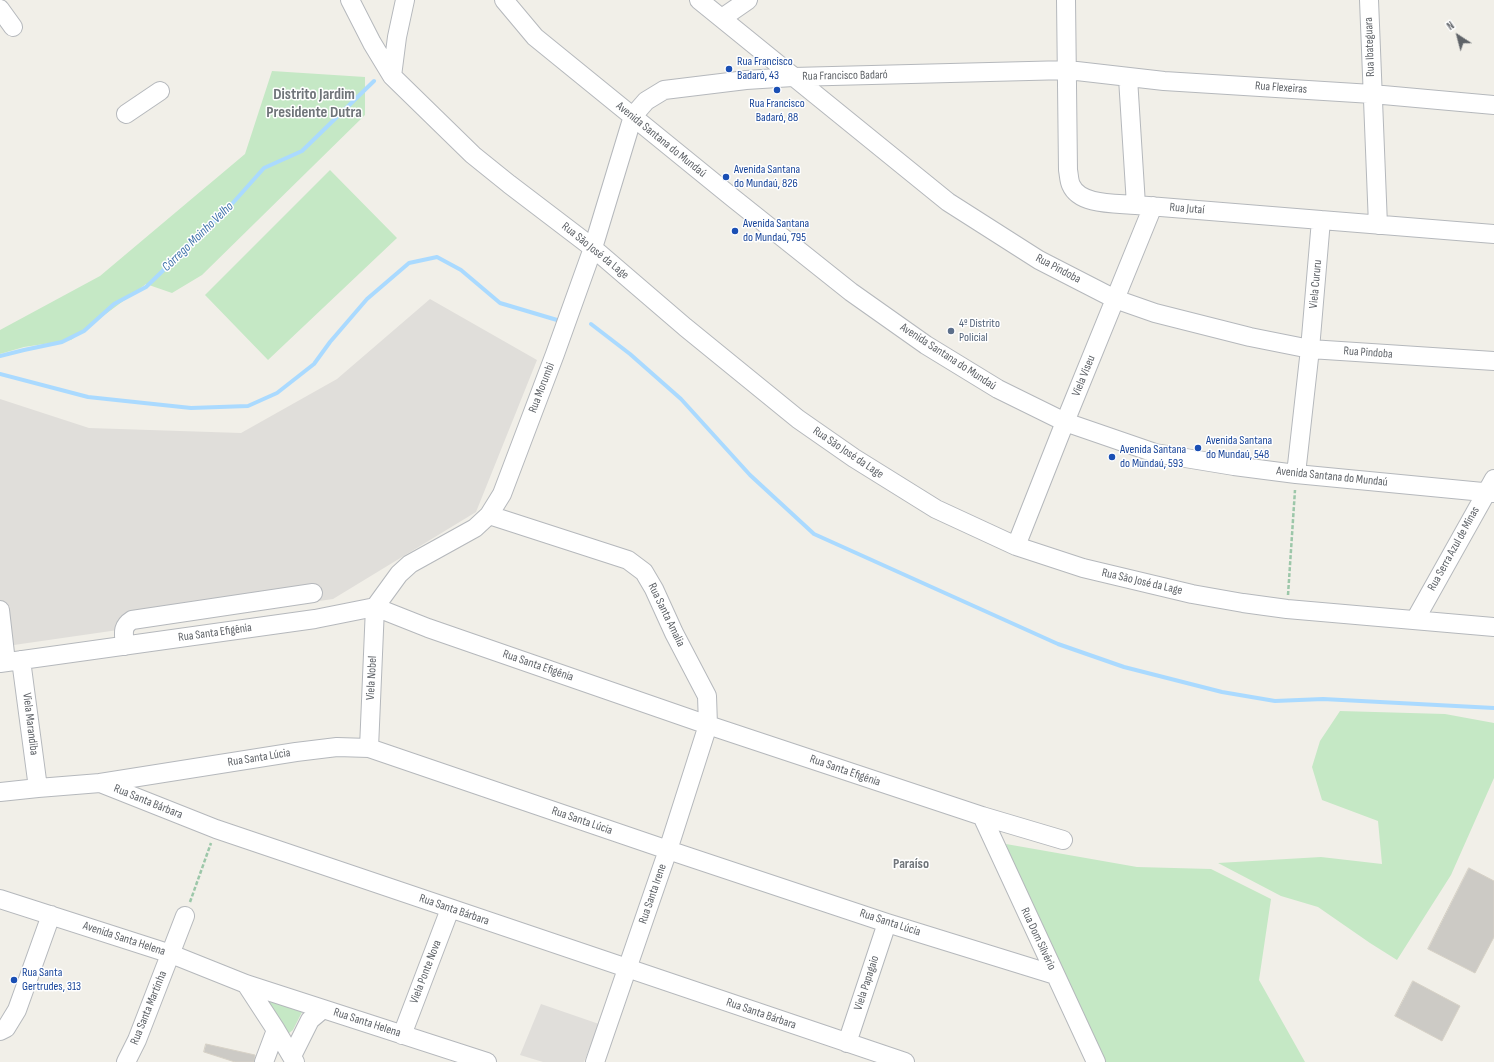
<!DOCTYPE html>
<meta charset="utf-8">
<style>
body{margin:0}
#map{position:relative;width:1494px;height:1062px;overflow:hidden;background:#f1efe8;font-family:"Sofia Sans Condensed",sans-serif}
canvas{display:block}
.north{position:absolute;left:1438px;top:16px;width:40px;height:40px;-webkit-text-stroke:3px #fff;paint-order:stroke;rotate:324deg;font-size:11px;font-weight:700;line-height:16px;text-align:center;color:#5f6368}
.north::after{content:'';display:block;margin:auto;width:14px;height:18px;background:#5f6368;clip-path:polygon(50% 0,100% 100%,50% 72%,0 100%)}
</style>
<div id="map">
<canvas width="1494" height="1062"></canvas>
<div class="north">N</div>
</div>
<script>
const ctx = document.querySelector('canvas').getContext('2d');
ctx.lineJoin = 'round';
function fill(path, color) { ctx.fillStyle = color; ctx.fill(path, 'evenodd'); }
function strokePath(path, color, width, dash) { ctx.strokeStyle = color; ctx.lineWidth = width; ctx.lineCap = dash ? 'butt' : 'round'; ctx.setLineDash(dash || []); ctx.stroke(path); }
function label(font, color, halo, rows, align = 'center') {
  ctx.font = font + ' "Sofia Sans Condensed",sans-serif'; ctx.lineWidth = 3; ctx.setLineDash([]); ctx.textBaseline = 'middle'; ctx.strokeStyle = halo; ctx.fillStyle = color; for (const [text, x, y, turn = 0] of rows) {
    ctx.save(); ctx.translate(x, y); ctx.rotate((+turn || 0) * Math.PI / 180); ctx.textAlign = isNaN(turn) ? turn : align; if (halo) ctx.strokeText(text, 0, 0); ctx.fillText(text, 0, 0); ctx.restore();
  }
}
const industrial = new Path2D(`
 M 430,299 L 537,360 L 476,512 L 333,599 L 0,647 L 0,399 L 89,428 L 241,433 L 337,379 Z
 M 541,1004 L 599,1024 L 584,1062 L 543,1062 L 520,1055 Z`);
const green = new Path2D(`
 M 272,71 L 365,77 L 365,115 L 202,275 L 172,293 L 146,284 L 71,340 L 24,347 L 0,354 L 0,330 L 100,276 L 245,154 Z
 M 330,170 L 397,238 L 268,360 L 205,295 Z
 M 1340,711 L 1445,714 L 1494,723 L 1494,778 L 1451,875 L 1397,960 L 1370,943 L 1318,907 L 1281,896 L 1218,863 L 1321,857 L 1382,864 L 1378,821 L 1322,800 L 1312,767 L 1320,741 Z
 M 1006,844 L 1137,867 L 1211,869 L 1271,899 L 1259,980 L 1305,1062 L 1105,1062 L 1023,894 Z
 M 268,997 L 305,1006 L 293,1030 L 284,1037 L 272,1017 Z`);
const stream = new Path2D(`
 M 591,324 L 630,354 L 681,399 L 750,475 L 814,534 L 1058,644 L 1124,667 L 1222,692 L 1275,701 L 1323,699 L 1494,708
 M 0,356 L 24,350 L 62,342 L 84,331 L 114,304 L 146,287 L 231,205 L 264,168 L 302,151 L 374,81
 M 0,374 L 88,397 L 191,408 L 248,406 L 277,393 L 314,364 L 330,342 L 367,299 L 409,263 L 437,257 L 461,270 L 500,303 L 557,320`);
const building = new Path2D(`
 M 1469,868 L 1494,881 L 1494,937 L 1475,973 L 1428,949 Z
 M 1413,981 L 1460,1006 L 1442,1041 L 1395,1016 Z
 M 206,1044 L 255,1055 L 254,1062 L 235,1062 L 204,1052 Z`);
const path = new Path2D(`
 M 1288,595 L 1295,490
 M 190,902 L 211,843`);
const minor = new Path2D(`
 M 350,0 L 372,43 L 392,76 L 473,155 L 509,184 L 593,248 L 685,327 L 798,419 L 854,458 L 936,509 L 1016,546 L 1083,568 L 1192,594 L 1243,603 L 1287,609 L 1494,627
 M 504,0 L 535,37 L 733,198 L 851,292 L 926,345 L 998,389 L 1065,422 L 1155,453 L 1234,466 L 1296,474 L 1494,493
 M 699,0 L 948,202 L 1039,260 L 1115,299 L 1155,313 L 1250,337 L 1310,349 L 1494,361
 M 1066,0 L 1068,170 C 1069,175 1069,181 1071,185 C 1080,206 1117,203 1136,205 L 1494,234
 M 1369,0 L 1378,225
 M 0,9 L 13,27
 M 722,18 L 748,0
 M 392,76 L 397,37 L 405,0
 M 1128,78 L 1136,205
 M 126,114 L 160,91
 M 1296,474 L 1310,349 L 1321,220
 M 489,515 L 628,560 L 644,572 L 654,589 L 674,633 L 707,696 L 708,725 L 668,850 L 595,1062
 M 1016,546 L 1065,422 L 1153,206
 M 375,607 L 399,574 L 410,564 L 475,528 L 489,515 L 502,494 L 555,354 L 593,248 L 633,116 L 646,101 L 664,90 L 746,80 L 793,77 L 1068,70 L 1164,81 L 1372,94 L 1494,105
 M 0,610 L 6,662
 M 1415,620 L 1494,479
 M 125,646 C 124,634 121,627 132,620 L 313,593
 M 21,660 L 38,788
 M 0,663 L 315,619 L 375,607 L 428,628 L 708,725 L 982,816 L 1063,840
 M 369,748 L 375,607
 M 100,783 L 296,752 L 337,747 L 369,748 L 668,850 L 887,923 L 1055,975
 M 0,792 L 38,788 L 100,783 L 216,829 L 905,1062
 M 982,816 L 1096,1062
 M 0,899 L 171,954 L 246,984 L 487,1062
 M 246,984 L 276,1030 L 295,1062
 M 0,1031 L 6,1028 L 17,1010 L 51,915
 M 402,1035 L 450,909
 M 847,1043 L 887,923
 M 292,1056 L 310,1020 L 323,1009
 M 126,1062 L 137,1040 L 185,916
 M 264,1062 L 276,1030`);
const markers = [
 [729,69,4,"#1a4fb4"],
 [777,90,4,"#1a4fb4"],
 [726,177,4,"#1a4fb4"],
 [735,231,4,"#1a4fb4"],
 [951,331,4,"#5c6f8a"],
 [1198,448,4,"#1a4fb4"],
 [1112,457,4,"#1a4fb4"],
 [14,980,4,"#1a4fb4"]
];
const streetNames = [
 ["Rua Ibateguara",1370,47,-92],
 ["Rua Francisco Badaró",845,76,-1],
 ["Rua Flexeiras",1281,88,4],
 ["Avenida Santana do Mundaú",661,140,39],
 ["Rua Jutaí",1187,209,5],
 ["Rua São José da Lage",595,251,39],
 ["Rua Pindoba",1058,269,28],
 ["Viela Cururu",1316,284,-85],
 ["Rua Pindoba",1368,353,4],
 ["Avenida Santana do Mundaú",948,357,33],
 ["Viela Viseu",1084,376,-68],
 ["Rua Morumbi",542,388,-69],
 ["Rua São José da Lage",848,453,34],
 ["Avenida Santana do Mundaú",1332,477,6],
 ["Rua Serra Azul de Minas",1454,549,-61],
 ["Rua São José da Lage",1142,582,13],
 ["Rua Santa Amalia",666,615,64],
 ["Rua Santa Efigênia",215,633,-8],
 ["Rua Santa Efigênia",538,666,19],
 ["Viela Nobel",372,678,-87],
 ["Viela Marandiba",30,724,83],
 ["Rua Santa Lúcia",259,758,-9],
 ["Rua Santa Efigênia",845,771,19],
 ["Rua Santa Bárbara",148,802,22],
 ["Rua Santa Lúcia",582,821,19],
 ["Rua Santa Irene",653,894,-71],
 ["Rua Santa Bárbara",454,910,19],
 ["Rua Santa Lúcia",890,923,18],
 ["Avenida Santa Helena",124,939,18],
 ["Rua Dom Silvério",1038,939,65],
 ["Viela Ponte Nova",426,972,-69],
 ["Viela Papagaio",867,983,-72],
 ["Rua Santa Martinha",149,1008,-68],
 ["Rua Santa Bárbara",761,1014,19],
 ["Rua Santa Helena",367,1023,18]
];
const transitNames = [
 ["Rua Francisco",737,62],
 ["Badaró, 43",737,76],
 ["Rua Francisco",777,104,"center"],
 ["Badaró, 88",777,118,"center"],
 ["Avenida Santana",734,170],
 ["do Mundaú, 826",734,184],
 ["Avenida Santana",743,224],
 ["do Mundaú, 795",743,238],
 ["Avenida Santana",1206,441],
 ["do Mundaú, 548",1206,455],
 ["Avenida Santana",1120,450],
 ["do Mundaú, 593",1120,464],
 ["Rua Santa",22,973],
 ["Gertrudes, 313",22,987]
];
const serviceNames = [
 ["4º Distrito",959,324],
 ["Policial",959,338]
];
const waterNames = [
 ["Córrego Moinho Velho",198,237,-44]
];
const quarterNames = [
 ["Paraíso",911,864]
];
const districtNames = [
 ["Distrito Jardim",314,95],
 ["Presidente Dutra",314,113]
];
fill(industrial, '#e0deda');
fill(green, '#c5e8c5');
strokePath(stream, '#aadaff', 4);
fill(building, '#cccac5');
strokePath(building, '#d6d1c6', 1);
strokePath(minor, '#b5b8bc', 20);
strokePath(path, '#9cc7a9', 2.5, [4, 2]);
strokePath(minor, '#fff', 18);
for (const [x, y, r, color] of markers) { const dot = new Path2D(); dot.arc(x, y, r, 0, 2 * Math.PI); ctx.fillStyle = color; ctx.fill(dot); strokePath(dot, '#fff', 1.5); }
label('12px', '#5f6368', '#fff', streetNames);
label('12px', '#164399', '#fff', transitNames, 'left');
label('12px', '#4e5e75', '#fff', serviceNames, 'left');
label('italic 13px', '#4174aa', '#fff', waterNames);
label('bold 14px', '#70757a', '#fff', quarterNames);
label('bold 16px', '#70757a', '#fff', districtNames);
</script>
